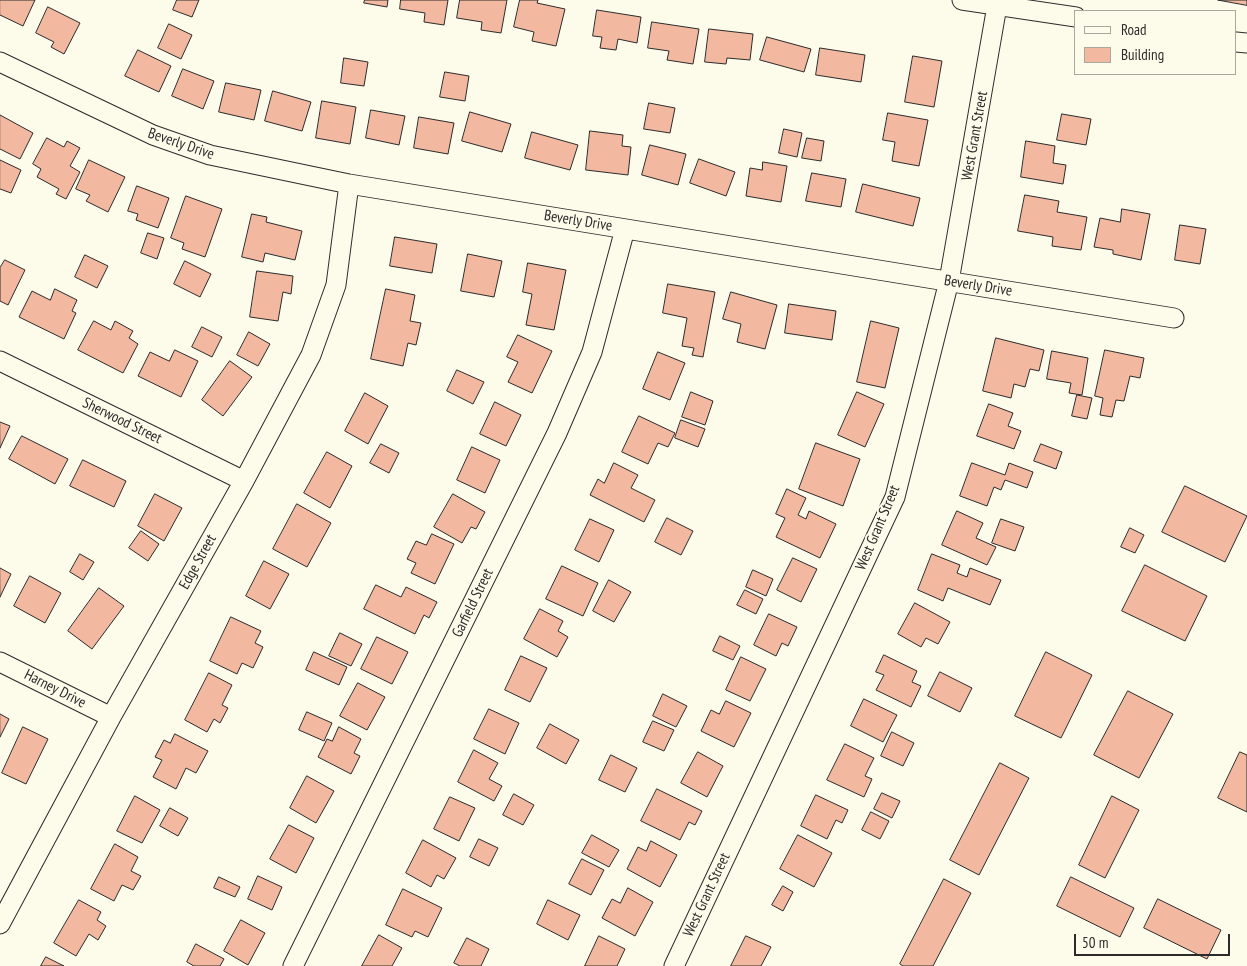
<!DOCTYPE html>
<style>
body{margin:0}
#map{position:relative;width:1247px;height:966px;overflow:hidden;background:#fdfbea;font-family:"PT Sans Narrow",sans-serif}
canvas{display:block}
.legend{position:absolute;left:1074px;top:10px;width:162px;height:65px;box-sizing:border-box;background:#fdfbea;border:1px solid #a9a89e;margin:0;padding:6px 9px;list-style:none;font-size:15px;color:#2b2b2b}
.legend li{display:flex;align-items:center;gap:10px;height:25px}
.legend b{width:25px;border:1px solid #a9a89e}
.scale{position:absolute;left:1074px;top:934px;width:156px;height:22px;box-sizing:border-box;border:2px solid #2b2b2b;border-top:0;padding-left:6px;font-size:15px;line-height:18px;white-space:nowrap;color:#2b2b2b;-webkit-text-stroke:4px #fdfbea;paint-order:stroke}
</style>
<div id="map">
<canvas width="1247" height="966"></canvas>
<ul class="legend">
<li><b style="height:6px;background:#fdfbea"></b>Road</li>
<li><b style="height:14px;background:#f2b8a0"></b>Building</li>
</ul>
<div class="scale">50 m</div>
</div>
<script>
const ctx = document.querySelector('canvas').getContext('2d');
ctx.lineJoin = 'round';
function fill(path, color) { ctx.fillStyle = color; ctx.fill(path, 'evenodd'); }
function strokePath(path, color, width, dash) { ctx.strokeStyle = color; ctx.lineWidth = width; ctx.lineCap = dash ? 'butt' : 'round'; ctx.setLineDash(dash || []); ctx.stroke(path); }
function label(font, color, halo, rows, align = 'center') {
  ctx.font = font + ' "PT Sans Narrow",sans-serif'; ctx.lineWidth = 4; ctx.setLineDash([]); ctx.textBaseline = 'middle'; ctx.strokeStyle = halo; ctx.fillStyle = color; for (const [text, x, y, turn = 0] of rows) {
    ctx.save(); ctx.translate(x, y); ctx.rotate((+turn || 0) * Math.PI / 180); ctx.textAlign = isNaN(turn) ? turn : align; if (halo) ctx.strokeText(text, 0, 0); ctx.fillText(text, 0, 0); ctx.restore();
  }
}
const building = new Path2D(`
 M 0,0 L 35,0 L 23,26 L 0,15 Z
 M 177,0 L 199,0 L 192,17 L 173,10 Z
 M 365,0 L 388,0 L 387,7 L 364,3 Z
 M 401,0 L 448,0 L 444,25 L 424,22 L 425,13 L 400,9 Z
 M 460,0 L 507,0 L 501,33 L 481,30 L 482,22 L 457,18 Z
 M 520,0 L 538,0 L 537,3 L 565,9 L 556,46 L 532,41 L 534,32 L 514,27 Z
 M 1218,0 L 1247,0 L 1247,5 Z
 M 48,7 L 80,23 L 64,54 L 51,47 L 54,42 L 36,33 Z
 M 597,10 L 641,17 L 637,43 L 618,39 L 616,50 L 600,48 L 602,37 L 593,36 Z
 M 652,22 L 699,29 L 693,64 L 667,60 L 669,51 L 648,48 Z
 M 169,24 L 192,35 L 181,59 L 158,48 Z
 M 709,29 L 753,34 L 750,60 L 727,58 L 726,64 L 705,62 Z
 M 767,37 L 811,49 L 804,72 L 760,60 Z
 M 820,48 L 865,55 L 861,82 L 816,75 Z
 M 138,50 L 171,66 L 159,92 L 125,76 Z
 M 913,56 L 942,61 L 934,107 L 905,102 Z
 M 344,58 L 368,62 L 364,86 L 341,83 Z
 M 183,69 L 214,81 L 203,109 L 172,96 Z
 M 445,72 L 469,76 L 465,101 L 440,97 Z
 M 226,83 L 261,90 L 254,120 L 219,112 Z
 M 273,91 L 311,102 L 302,131 L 265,121 Z
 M 322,101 L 356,107 L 350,144 L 316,138 Z
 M 649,103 L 675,108 L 670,133 L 644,129 Z
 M 371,110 L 405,116 L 399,145 L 366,138 Z
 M 470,112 L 511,124 L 502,152 L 462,141 Z
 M 888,113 L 928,120 L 919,166 L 892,161 L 895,142 L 883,140 Z
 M 1062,114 L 1091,119 L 1086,145 L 1057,140 Z
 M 0,115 L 33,133 L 20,159 L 0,149 Z
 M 419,117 L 454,123 L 448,154 L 414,148 Z
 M 784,129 L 802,133 L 797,157 L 779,153 Z
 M 590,131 L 623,135 L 622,146 L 631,147 L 628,175 L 586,170 Z
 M 532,132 L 578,145 L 570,170 L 525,158 Z
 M 47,138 L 64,147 L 67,141 L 80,148 L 70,166 L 80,172 L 66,199 L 56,194 L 59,189 L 37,177 L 41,169 L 33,164 Z
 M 807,138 L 824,141 L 821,161 L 802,158 Z
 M 1026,141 L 1055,146 L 1053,163 L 1066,165 L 1063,184 L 1021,177 Z
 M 650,145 L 686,154 L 678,185 L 642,175 Z
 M 699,159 L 735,172 L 726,196 L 690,183 Z
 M 0,160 L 21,170 L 11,193 L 0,189 Z
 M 89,160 L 125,177 L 108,212 L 86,201 L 90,195 L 76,189 Z
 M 763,162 L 787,166 L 781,202 L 746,196 L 750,168 L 762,170 Z
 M 812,173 L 846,179 L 841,207 L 806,201 Z
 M 863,184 L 920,198 L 913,226 L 856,212 Z
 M 137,186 L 169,198 L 158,228 L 136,220 L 138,214 L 128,211 Z
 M 1025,195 L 1059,201 L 1057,212 L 1087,217 L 1081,250 L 1052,246 L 1053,237 L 1018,231 Z
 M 186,196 L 222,209 L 205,257 L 182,249 L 184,243 L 171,238 Z
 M 1122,209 L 1150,214 L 1141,260 L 1113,254 L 1113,250 L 1094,247 L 1100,218 L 1120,222 Z
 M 252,214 L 267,217 L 266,222 L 302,231 L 295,260 L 265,253 L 263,262 L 242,257 Z
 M 1180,225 L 1206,229 L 1200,264 L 1175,260 Z
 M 148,233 L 164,238 L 157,259 L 141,253 Z
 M 395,237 L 437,244 L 432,273 L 390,266 Z
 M 468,254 L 502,261 L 494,297 L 461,291 Z
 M 85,255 L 108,266 L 97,288 L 75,277 Z
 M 5,260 L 25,270 L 8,305 L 0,301 L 0,268 Z
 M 185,261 L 211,274 L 200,297 L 174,284 Z
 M 528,263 L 566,270 L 554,330 L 526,325 L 532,294 L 523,292 Z
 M 257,271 L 293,276 L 291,294 L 283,292 L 278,321 L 250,317 Z
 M 668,284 L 715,292 L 703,357 L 692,355 L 694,348 L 682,346 L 687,318 L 663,313 Z
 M 55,289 L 77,300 L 72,311 L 76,313 L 64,339 L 19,317 L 32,291 L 50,300 Z
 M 386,289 L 415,295 L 410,321 L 421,323 L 416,345 L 408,343 L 403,366 L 371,359 Z
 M 731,292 L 777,305 L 765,349 L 737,342 L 741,324 L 723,319 Z
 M 789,304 L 836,311 L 832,340 L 785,333 Z
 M 94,321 L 111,330 L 115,321 L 133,331 L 129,338 L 138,344 L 123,373 L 78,350 Z
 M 871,321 L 899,328 L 885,388 L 857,382 Z
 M 202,327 L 222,337 L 212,357 L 192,347 Z
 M 249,332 L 270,344 L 258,366 L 237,355 Z
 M 518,335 L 552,351 L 532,393 L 508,382 L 518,362 L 507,357 Z
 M 996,338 L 1044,350 L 1039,371 L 1030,369 L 1025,387 L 1014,384 L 1011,398 L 983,391 Z
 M 175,350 L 198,361 L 181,397 L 138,376 L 150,352 L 169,361 Z
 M 1105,350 L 1144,358 L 1140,378 L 1130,376 L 1124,401 L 1116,400 L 1112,417 L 1100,415 L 1103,398 L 1095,396 Z
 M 1052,351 L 1088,358 L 1082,395 L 1069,393 L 1071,383 L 1047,379 Z
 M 658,352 L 685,363 L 670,400 L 643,389 Z
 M 230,361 L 252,377 L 223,416 L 202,400 Z
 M 457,370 L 484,382 L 473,404 L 447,391 Z
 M 691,392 L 713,401 L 705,425 L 682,417 Z
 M 857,392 L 884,404 L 865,447 L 838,435 Z
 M 365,393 L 388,406 L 368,444 L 345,431 Z
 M 1077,395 L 1092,398 L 1087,419 L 1072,416 Z
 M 495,402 L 521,415 L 506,446 L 480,434 Z
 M 989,404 L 1013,413 L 1008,426 L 1021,431 L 1014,449 L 977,436 Z
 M 639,416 L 675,433 L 668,447 L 658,443 L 648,464 L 622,452 Z
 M 681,420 L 705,429 L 698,447 L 675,438 Z
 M 0,422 L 10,426 L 0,448 Z
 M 22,436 L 68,459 L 55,484 L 9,459 Z
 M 816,443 L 860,459 L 843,506 L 799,489 Z
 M 381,444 L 399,453 L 389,473 L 370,463 Z
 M 1041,444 L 1062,452 L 1056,469 L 1034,461 Z
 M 472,447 L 500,460 L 485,493 L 457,480 Z
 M 327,452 L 352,466 L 330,508 L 304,493 Z
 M 83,460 L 126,481 L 114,507 L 70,486 Z
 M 614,463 L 638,475 L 631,488 L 655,500 L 644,522 L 590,495 L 598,479 L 604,483 Z
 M 972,463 L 1005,475 L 1009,463 L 1033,472 L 1027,488 L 1005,480 L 1001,490 L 994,487 L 987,506 L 960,496 Z
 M 1185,486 L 1247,516 L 1225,562 L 1162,532 Z
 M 787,489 L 806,498 L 798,515 L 806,519 L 809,511 L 836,524 L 820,558 L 776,537 L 785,518 L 776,514 Z
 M 155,494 L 182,508 L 164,541 L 138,526 Z
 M 453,494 L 485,512 L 476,529 L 471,527 L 462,543 L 434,527 Z
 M 297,504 L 331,523 L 307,567 L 273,549 Z
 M 957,511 L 983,523 L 976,538 L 996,547 L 987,565 L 942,545 Z
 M 667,518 L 693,531 L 681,555 L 655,542 Z
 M 590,519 L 614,530 L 599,562 L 575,550 Z
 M 1001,519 L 1024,527 L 1015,551 L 992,543 Z
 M 1130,528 L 1144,535 L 1135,553 L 1121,547 Z
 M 141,531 L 159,544 L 148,561 L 129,548 Z
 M 432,534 L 454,544 L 435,584 L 411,573 L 416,563 L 407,559 L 416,541 L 426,545 Z
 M 80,554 L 94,562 L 83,580 L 70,572 Z
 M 932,554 L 960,565 L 957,573 L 967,577 L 970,568 L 1001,580 L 990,605 L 948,588 L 943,601 L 918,590 Z
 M 793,558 L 817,569 L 801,602 L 777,590 Z
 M 264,561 L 289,574 L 270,609 L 246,596 Z
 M 1145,565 L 1207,596 L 1185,641 L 1122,611 Z
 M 562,566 L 598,583 L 583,616 L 546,599 Z
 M 0,568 L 11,574 L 0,597 Z
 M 753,570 L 773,579 L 766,596 L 746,587 Z
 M 30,576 L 61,593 L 45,623 L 14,606 Z
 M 609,580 L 631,592 L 614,622 L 593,611 Z
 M 376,585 L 401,597 L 406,587 L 437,602 L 429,618 L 424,615 L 415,634 L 364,609 Z
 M 99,588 L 124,606 L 92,649 L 68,631 Z
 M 745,590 L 763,599 L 756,614 L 737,605 Z
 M 915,603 L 950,622 L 938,644 L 926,638 L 921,647 L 898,634 Z
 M 540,609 L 563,621 L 558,631 L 568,637 L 557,657 L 524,639 Z
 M 769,614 L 797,627 L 788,646 L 782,643 L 776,656 L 754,645 Z
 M 231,617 L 261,631 L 255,643 L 263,647 L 253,668 L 242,663 L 237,674 L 210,661 Z
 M 340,633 L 362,644 L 351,666 L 329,656 Z
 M 720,636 L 740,646 L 733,660 L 713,651 Z
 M 377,637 L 408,652 L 392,684 L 361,669 Z
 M 314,652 L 347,667 L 339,685 L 306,670 Z
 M 1046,652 L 1092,675 L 1061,738 L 1015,716 Z
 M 884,655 L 917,671 L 912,682 L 921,686 L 911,707 L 876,690 L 884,675 L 876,672 Z
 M 521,656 L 547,668 L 530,702 L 505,690 Z
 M 741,657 L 766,669 L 750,701 L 726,690 Z
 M 940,672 L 972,688 L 960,712 L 928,696 Z
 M 209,673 L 232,685 L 222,705 L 228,708 L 220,723 L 214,719 L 207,732 L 185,720 Z
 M 358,683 L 385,697 L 367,730 L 340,716 Z
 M 1128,691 L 1173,714 L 1139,778 L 1094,755 Z
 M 663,694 L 687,706 L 676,727 L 653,716 Z
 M 864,699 L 897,715 L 883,742 L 851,726 Z
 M 726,701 L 751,713 L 734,747 L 701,731 L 711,710 L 719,714 Z
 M 489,709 L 519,723 L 505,754 L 474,739 Z
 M 307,712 L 332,723 L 324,741 L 299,730 Z
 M 0,714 L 9,719 L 0,737 Z
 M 653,721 L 674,730 L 664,751 L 643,742 Z
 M 550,724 L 579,740 L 566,764 L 537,748 Z
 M 23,727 L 48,739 L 26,784 L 2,773 Z
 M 339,727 L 361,739 L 354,753 L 360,756 L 351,774 L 318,757 L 327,739 L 332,741 Z
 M 892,732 L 914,743 L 903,766 L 881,756 Z
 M 175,734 L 208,751 L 196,773 L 186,768 L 176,789 L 153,777 L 162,760 L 155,757 L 164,740 L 170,743 Z
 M 845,744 L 874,758 L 865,776 L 872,779 L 864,797 L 827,780 Z
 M 474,750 L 498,763 L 489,779 L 502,786 L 494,801 L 458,782 Z
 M 698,752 L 723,766 L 707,797 L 681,783 Z
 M 1240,752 L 1247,755 L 1247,812 L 1218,798 Z
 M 611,755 L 637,768 L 625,792 L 599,780 Z
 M 1000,763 L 1029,778 L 979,875 L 950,860 Z
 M 307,776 L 334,791 L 316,823 L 290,808 Z
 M 657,789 L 702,811 L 695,825 L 689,822 L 680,840 L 641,821 Z
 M 882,793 L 900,801 L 892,818 L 874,809 Z
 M 514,794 L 534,805 L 523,825 L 503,815 Z
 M 816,795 L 848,810 L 842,823 L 836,820 L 827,839 L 801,826 Z
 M 135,796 L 160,810 L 142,843 L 117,831 Z
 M 1112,796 L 1139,810 L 1105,878 L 1079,865 Z
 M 450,797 L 475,808 L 459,841 L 434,829 Z
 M 170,808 L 188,818 L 178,836 L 160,826 Z
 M 871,812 L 889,821 L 880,839 L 862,830 Z
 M 289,825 L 314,838 L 296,873 L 270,859 Z
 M 592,835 L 619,850 L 609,867 L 582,853 Z
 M 798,835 L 832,853 L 814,887 L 780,869 Z
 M 479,839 L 498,848 L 489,866 L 470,857 Z
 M 423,840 L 456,858 L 444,879 L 437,875 L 431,887 L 406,873 Z
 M 651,841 L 677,855 L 660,887 L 627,869 L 638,847 L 646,851 Z
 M 115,844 L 138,857 L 131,871 L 141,876 L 133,890 L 122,885 L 114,901 L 91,889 Z
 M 582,859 L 604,870 L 591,895 L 569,884 Z
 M 258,876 L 282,887 L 272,910 L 248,899 Z
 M 219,877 L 240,887 L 235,897 L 214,888 Z
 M 1071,877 L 1134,908 L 1120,937 L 1057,906 Z
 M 944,879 L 971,893 L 933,966 L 903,966 L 900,964 Z
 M 783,886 L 793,892 L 783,911 L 772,905 Z
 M 628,888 L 653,902 L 635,936 L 602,918 L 612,899 L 620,903 Z
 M 403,889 L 442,908 L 428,937 L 415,931 L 412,937 L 386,925 Z
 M 1158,899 L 1221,930 L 1207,959 L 1144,928 Z
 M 79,900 L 101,912 L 97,920 L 106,926 L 98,940 L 89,934 L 76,956 L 54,943 Z
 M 548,900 L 580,915 L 568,940 L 537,924 Z
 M 241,920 L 265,933 L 248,965 L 224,951 Z
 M 379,935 L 402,948 L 392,966 L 362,966 Z
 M 599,936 L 625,949 L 617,966 L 585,966 Z
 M 746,936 L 771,947 L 761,966 L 731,966 Z
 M 467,938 L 489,949 L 481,966 L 460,966 L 454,963 Z
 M 196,944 L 224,959 L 220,966 L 194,966 L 187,962 Z
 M 46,957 L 64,966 L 41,966 Z`);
const street = new Path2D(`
 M 962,0 L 1076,17
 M 1236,42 L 1247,43
 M 0,62 L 153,135 L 210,155 L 349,184 L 1174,318
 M 0,361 L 244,481
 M 0,662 L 111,717
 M 0,924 L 111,717 L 244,481 L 311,355 L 336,285 L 349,184
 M 293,966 L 557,433 L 592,352 L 625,229
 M 674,966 L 895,497 L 949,281 L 998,0`);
const streetNames = [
 ["West Grant Street",975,136,-80],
 ["Beverly Drive",181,144,19],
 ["Beverly Drive",578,221,9],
 ["Beverly Drive",978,286,9],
 ["Sherwood Street",122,421,26],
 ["West Grant Street",878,528,-67],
 ["Edge Street",198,562,-61],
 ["Garfield Street",473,603,-64],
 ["Harney Drive",55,689,27],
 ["West Grant Street",707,895,-65]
];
fill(building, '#f2b8a0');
strokePath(building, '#2b2b2b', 1);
strokePath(street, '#2b2b2b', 21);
strokePath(street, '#fdfbea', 19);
label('15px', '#2b2b2b', '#fdfbea', streetNames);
</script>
